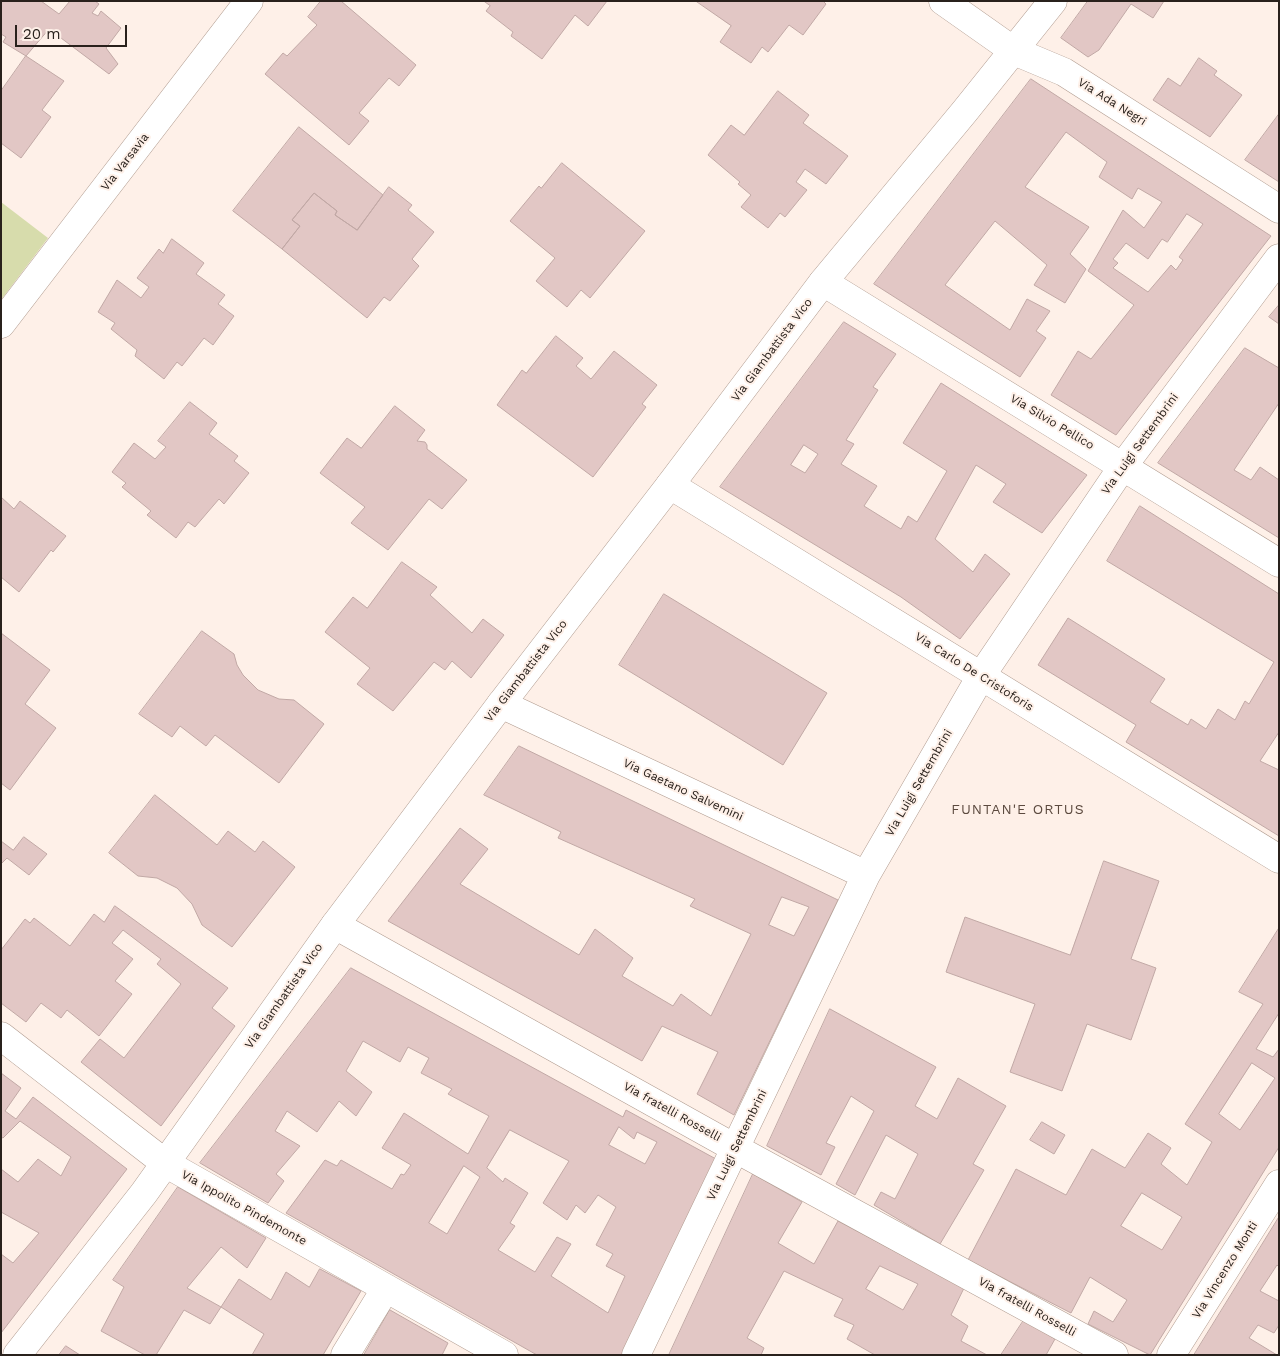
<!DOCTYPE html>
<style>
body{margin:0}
#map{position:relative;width:1280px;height:1356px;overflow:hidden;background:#fef0e8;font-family:"Work Sans",sans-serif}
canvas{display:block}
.frame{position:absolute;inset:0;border:2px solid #29211c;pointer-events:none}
.scale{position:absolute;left:15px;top:25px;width:112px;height:22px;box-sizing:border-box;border:2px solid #29211c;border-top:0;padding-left:6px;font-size:15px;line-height:18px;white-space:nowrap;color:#29211c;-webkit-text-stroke:4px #fef0e8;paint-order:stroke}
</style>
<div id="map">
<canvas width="1280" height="1356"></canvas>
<div class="frame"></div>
<div class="scale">20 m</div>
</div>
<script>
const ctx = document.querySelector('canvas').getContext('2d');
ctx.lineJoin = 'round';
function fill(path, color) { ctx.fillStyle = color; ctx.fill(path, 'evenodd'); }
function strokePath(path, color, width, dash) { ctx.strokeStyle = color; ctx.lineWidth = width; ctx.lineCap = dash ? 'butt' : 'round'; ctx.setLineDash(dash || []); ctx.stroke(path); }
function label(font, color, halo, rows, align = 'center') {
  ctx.font = font + ' "Work Sans",sans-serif'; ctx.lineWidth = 4; ctx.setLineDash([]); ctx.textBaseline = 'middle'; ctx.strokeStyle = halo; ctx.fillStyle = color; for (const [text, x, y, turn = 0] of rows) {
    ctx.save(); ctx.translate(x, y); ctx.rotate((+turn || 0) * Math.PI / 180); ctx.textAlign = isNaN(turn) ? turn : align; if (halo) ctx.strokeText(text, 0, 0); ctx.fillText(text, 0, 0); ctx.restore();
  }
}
const green = new Path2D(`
 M 1,202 L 48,238 L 1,300 Z`);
const building = new Path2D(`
 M 1,1 L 41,1 L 59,14 L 70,1 L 95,1 L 99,4 L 92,13 L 98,16 L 101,11 L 121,28 L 106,48 L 118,64 L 109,74 L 49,29 L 26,56 L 3,42 L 6,37 L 1,34 Z
 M 321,1 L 341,1 L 416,65 L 399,86 L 389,78 L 359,113 L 369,121 L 349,145 L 265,74 L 283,53 L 287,56 L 317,25 L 308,17 Z
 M 484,1 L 607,1 L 588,26 L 575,15 L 542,59 L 511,36 L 513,32 L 486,11 L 490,6 Z
 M 696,1 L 823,1 L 826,4 L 803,35 L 789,25 L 768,52 L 762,47 L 751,63 L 720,42 L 731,26 Z
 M 1088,1 L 1164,1 L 1153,18 L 1131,4 L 1099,50 L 1088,57 L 1061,38 Z
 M 26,56 L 64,81 L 42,110 L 51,117 L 21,158 L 1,143 L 1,91 Z
 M 1199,58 L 1217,71 L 1214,75 L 1242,95 L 1210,137 L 1153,100 L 1168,78 L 1180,86 Z
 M 1031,79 L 1271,236 L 1116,435 L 1051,395 L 1078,351 L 1091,359 L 1134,305 L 1088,271 L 1123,210 L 1144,228 L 1162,202 L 1138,188 L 1132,199 L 1099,177 L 1107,162 L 1066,132 L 1025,187 L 1089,227 L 1070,254 L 1086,269 L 1065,303 L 1034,285 L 1047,265 L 995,221 L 945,285 L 1010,330 L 1027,299 L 1050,311 L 1036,331 L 1046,338 L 1020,377 L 874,284 ZM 1187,214 L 1203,224 L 1179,257 L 1183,260 L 1176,270 L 1171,265 L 1148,292 L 1113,268 L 1118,263 L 1113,259 L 1126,243 L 1148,259 L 1162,239 L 1167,242 Z
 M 778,91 L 809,115 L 803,123 L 848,156 L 826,184 L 805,169 L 796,182 L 807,190 L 785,217 L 780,213 L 768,228 L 741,207 L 751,195 L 738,184 L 740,182 L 708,155 L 731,125 L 744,135 Z
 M 1279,114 L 1279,182 L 1245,160 Z
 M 299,127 L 383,195 L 357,230 L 335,215 L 337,211 L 314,193 L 292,220 L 300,226 L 282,249 L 233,211 Z
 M 562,163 L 645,231 L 590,298 L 581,290 L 567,307 L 536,281 L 555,258 L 510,221 L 539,186 L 541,188 Z
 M 389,187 L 412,205 L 408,210 L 434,232 L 412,259 L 419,266 L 390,301 L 384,297 L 367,318 L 282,249 L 300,226 L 292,220 L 314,193 L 337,211 L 335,215 L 357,230 Z
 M 172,239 L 204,263 L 196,274 L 225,295 L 218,304 L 234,316 L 213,345 L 204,338 L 182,366 L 177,362 L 164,379 L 135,356 L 137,350 L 111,329 L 115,323 L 98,312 L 117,280 L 141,298 L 149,287 L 137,278 L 159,249 L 163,253 Z
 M 1279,305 L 1279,324 L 1269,317 Z
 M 844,322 L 896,354 L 873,387 L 878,390 L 846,440 L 854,444 L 841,464 L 877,486 L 864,506 L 901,529 L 908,516 L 917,522 L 947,471 L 903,443 L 941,383 L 1087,475 L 1042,533 L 993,502 L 1006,484 L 976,465 L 935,539 L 973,572 L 985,554 L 1010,574 L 960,639 L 901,597 L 720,487 ZM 804,445 L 818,454 L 805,473 L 791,465 Z
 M 556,336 L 583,358 L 576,366 L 591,379 L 614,351 L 657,385 L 642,404 L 646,407 L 593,477 L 497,405 L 522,370 L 526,373 Z
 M 1245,348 L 1279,368 L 1279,403 L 1234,470 L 1251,480 L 1260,467 L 1279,480 L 1279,538 L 1158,463 Z
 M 190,402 L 217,423 L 209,434 L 238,456 L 234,461 L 249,473 L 224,504 L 219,499 L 195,527 L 188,522 L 176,538 L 147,515 L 151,511 L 122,487 L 126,483 L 112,472 L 134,443 L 155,459 L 166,447 L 158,441 Z
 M 395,406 L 425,430 L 417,441 L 425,442 L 427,445 L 427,449 L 467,480 L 442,509 L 429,499 L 388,550 L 351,523 L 365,507 L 320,473 L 347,438 L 361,448 Z
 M 1,497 L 14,509 L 20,501 L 66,536 L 53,552 L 51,550 L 19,592 L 1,577 Z
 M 1140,506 L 1279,594 L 1279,732 L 1260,761 L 1279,770 L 1279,836 L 1126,742 L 1136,725 L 1038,665 L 1068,618 L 1165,679 L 1150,702 L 1188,725 L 1191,719 L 1206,729 L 1218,709 L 1235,720 L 1245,701 L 1249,704 L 1274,662 L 1107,561 Z
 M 402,562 L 437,587 L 430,595 L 472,633 L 483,619 L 504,635 L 471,678 L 452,661 L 445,670 L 434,662 L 393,711 L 357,684 L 370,668 L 325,632 L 353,597 L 367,608 Z
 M 664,594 L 827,693 L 783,765 L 619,665 Z
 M 202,631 L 234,654 L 237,665 L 243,675 L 258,690 L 279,699 L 294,700 L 324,724 L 279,783 L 215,735 L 206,746 L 180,726 L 172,737 L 139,714 Z
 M 1,633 L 50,670 L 25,704 L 56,728 L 10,790 L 1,783 Z
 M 519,746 L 838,900 L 734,1115 L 697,1094 L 718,1052 L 662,1026 L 642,1061 L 388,921 L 460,828 L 488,849 L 460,884 L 579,955 L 595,929 L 633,958 L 622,976 L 673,1006 L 681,994 L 711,1016 L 751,934 L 690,906 L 695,899 L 558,838 L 561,832 L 484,795 ZM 782,897 L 809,907 L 794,936 L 769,925 Z
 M 155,795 L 217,845 L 228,831 L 255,852 L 263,841 L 295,867 L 232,947 L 202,925 L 192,904 L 177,888 L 157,878 L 138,876 L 109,853 Z
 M 24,837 L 47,854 L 29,875 L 7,858 L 1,864 L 1,841 L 13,850 Z
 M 1104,861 L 1159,881 L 1131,959 L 1156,968 L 1131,1040 L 1087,1024 L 1062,1091 L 1010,1072 L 1035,1004 L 946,972 L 965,917 L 1070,955 Z
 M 115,906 L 228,988 L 212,1008 L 235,1026 L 161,1126 L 81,1062 L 100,1039 L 124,1058 L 181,984 L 157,964 L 161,959 L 123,930 L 112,943 L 133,959 L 115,981 L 132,994 L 99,1036 L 67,1010 L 61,1018 L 41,1003 L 26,1022 L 1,1003 L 1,950 L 25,919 L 30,923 L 34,918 L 70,946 L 94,914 L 104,922 Z
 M 1279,928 L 1279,1013 L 1256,1049 L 1273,1057 L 1279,1049 L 1279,1147 L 1150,1355 L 1088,1324 L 1094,1311 L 1113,1322 L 1127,1300 L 1090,1277 L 1071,1313 L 968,1260 L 1016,1169 L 1066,1195 L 1092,1149 L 1125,1168 L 1148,1133 L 1171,1148 L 1161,1164 L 1187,1185 L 1212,1142 L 1185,1124 L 1263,1004 L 1239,992 ZM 1252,1063 L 1275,1078 L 1240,1130 L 1219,1114 ZM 1142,1193 L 1182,1217 L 1162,1250 L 1121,1226 Z
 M 351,968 L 623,1117 L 626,1110 L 716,1159 L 624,1355 L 537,1355 L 286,1213 L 325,1160 L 337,1166 L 341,1160 L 392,1189 L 401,1174 L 404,1175 L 411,1165 L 382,1148 L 404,1113 L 468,1154 L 489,1116 L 448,1094 L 452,1089 L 421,1073 L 429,1058 L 408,1047 L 400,1062 L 363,1041 L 346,1071 L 372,1092 L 356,1116 L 339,1101 L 317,1132 L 287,1111 L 275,1131 L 300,1146 L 276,1174 L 284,1181 L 268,1203 L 200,1163 ZM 619,1127 L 634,1139 L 637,1132 L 657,1142 L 645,1164 L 609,1145 ZM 510,1130 L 569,1161 L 543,1203 L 567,1220 L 576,1205 L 585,1213 L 598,1195 L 616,1207 L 596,1245 L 613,1254 L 606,1266 L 625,1276 L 608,1313 L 551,1276 L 571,1244 L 557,1237 L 535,1272 L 498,1250 L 515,1226 L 510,1223 L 528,1193 L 505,1178 L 503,1182 L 487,1168 ZM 464,1166 L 480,1177 L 447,1234 L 429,1223 Z
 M 830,1009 L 936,1067 L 915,1106 L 937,1119 L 958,1078 L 1006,1106 L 973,1164 L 984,1170 L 940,1244 L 874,1205 L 881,1192 L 895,1199 L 918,1154 L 886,1135 L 855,1195 L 836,1184 L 874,1111 L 851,1096 L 826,1143 L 835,1147 L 821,1175 L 767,1146 Z
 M 1,1073 L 21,1088 L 5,1111 L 16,1119 L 33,1097 L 127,1169 L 1,1333 L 1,1254 L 13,1263 L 39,1233 L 1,1212 L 1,1169 L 18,1182 L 38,1159 L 61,1176 L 71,1157 L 20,1121 L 3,1138 L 1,1137 Z
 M 1042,1122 L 1065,1135 L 1054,1154 L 1030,1140 Z
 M 753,1174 L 802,1202 L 778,1243 L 814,1264 L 838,1221 L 964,1288 L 951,1315 L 968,1326 L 961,1341 L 987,1355 L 875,1355 L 847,1339 L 854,1325 L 834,1316 L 843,1299 L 784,1271 L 747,1338 L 764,1348 L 761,1355 L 669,1355 ZM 880,1266 L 918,1284 L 903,1310 L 866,1289 Z
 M 178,1187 L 266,1238 L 247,1268 L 221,1247 L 187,1288 L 221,1307 L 210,1324 L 184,1310 L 156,1355 L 145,1355 L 101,1331 L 124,1287 L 113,1280 Z
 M 1279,1217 L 1279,1267 L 1277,1265 L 1260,1291 L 1279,1301 L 1279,1325 L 1274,1333 L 1258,1325 L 1249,1338 L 1277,1355 L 1194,1355 Z
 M 320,1269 L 361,1291 L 323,1355 L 252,1355 L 264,1334 L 221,1307 L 239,1279 L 271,1300 L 286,1272 L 309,1287 Z
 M 390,1310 L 448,1343 L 442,1355 L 364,1355 Z
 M 1024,1320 L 1055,1339 L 1046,1355 L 1001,1355 Z
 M 66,1346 L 80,1355 L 59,1355 Z`);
const minor = new Path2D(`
 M 943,1 L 1014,51 L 1064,72 L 1279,209
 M 823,282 L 1279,563
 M 1,324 L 249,1
 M 670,485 L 1279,859
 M 501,704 L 866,875
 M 335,925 L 751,1157 L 1114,1355
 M 1,1036 L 165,1163 L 504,1355
 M 345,1355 L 386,1288
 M 636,1355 L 866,875 L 981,676 L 1123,466 L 1279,258
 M 1171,1355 L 1279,1184`);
const tertiary = new Path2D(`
 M 17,1355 L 144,1193 L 335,925 L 501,704 L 670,485 L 823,282 L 965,111 L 1053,1`);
const streetNames = [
 ["Via Ada Negri",1112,102,32],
 ["Via Varsavia",125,162,-52],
 ["Via Giambattista Vico",772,350,-53],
 ["Via Silvio Pellico",1052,422,31],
 ["Via Luigi Settembrini",1140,444,-54],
 ["Via Giambattista Vico",526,671,-52],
 ["Via Carlo De Cristoforis",974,672,32],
 ["Via Luigi Settembrini",919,783,-60],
 ["Via Gaetano Salvemini",683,790,25],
 ["Via Giambattista Vico",284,996,-55],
 ["Via fratelli Rosselli",672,1112,29],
 ["Via Luigi Settembrini",737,1145,-64],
 ["Via Ippolito Pindemonte",244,1208,29],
 ["Via Vincenzo Monti",1225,1270,-58],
 ["Via fratelli Rosselli",1027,1307,29]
];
const neighbourhoodNames = [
 ["FUNTAN'E ORTUS",1018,810]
];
fill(green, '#d7dcac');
fill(building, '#e2c7c5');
strokePath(building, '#c1a8a5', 1);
strokePath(minor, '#b09b8f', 29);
strokePath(tertiary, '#b09b8f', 29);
strokePath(minor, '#fff', 28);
strokePath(tertiary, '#fff', 28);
label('12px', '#29211c', '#fef0e8', streetNames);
ctx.letterSpacing = '1px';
label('14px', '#5c4a3f', '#fef0e8', neighbourhoodNames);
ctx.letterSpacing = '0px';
</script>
